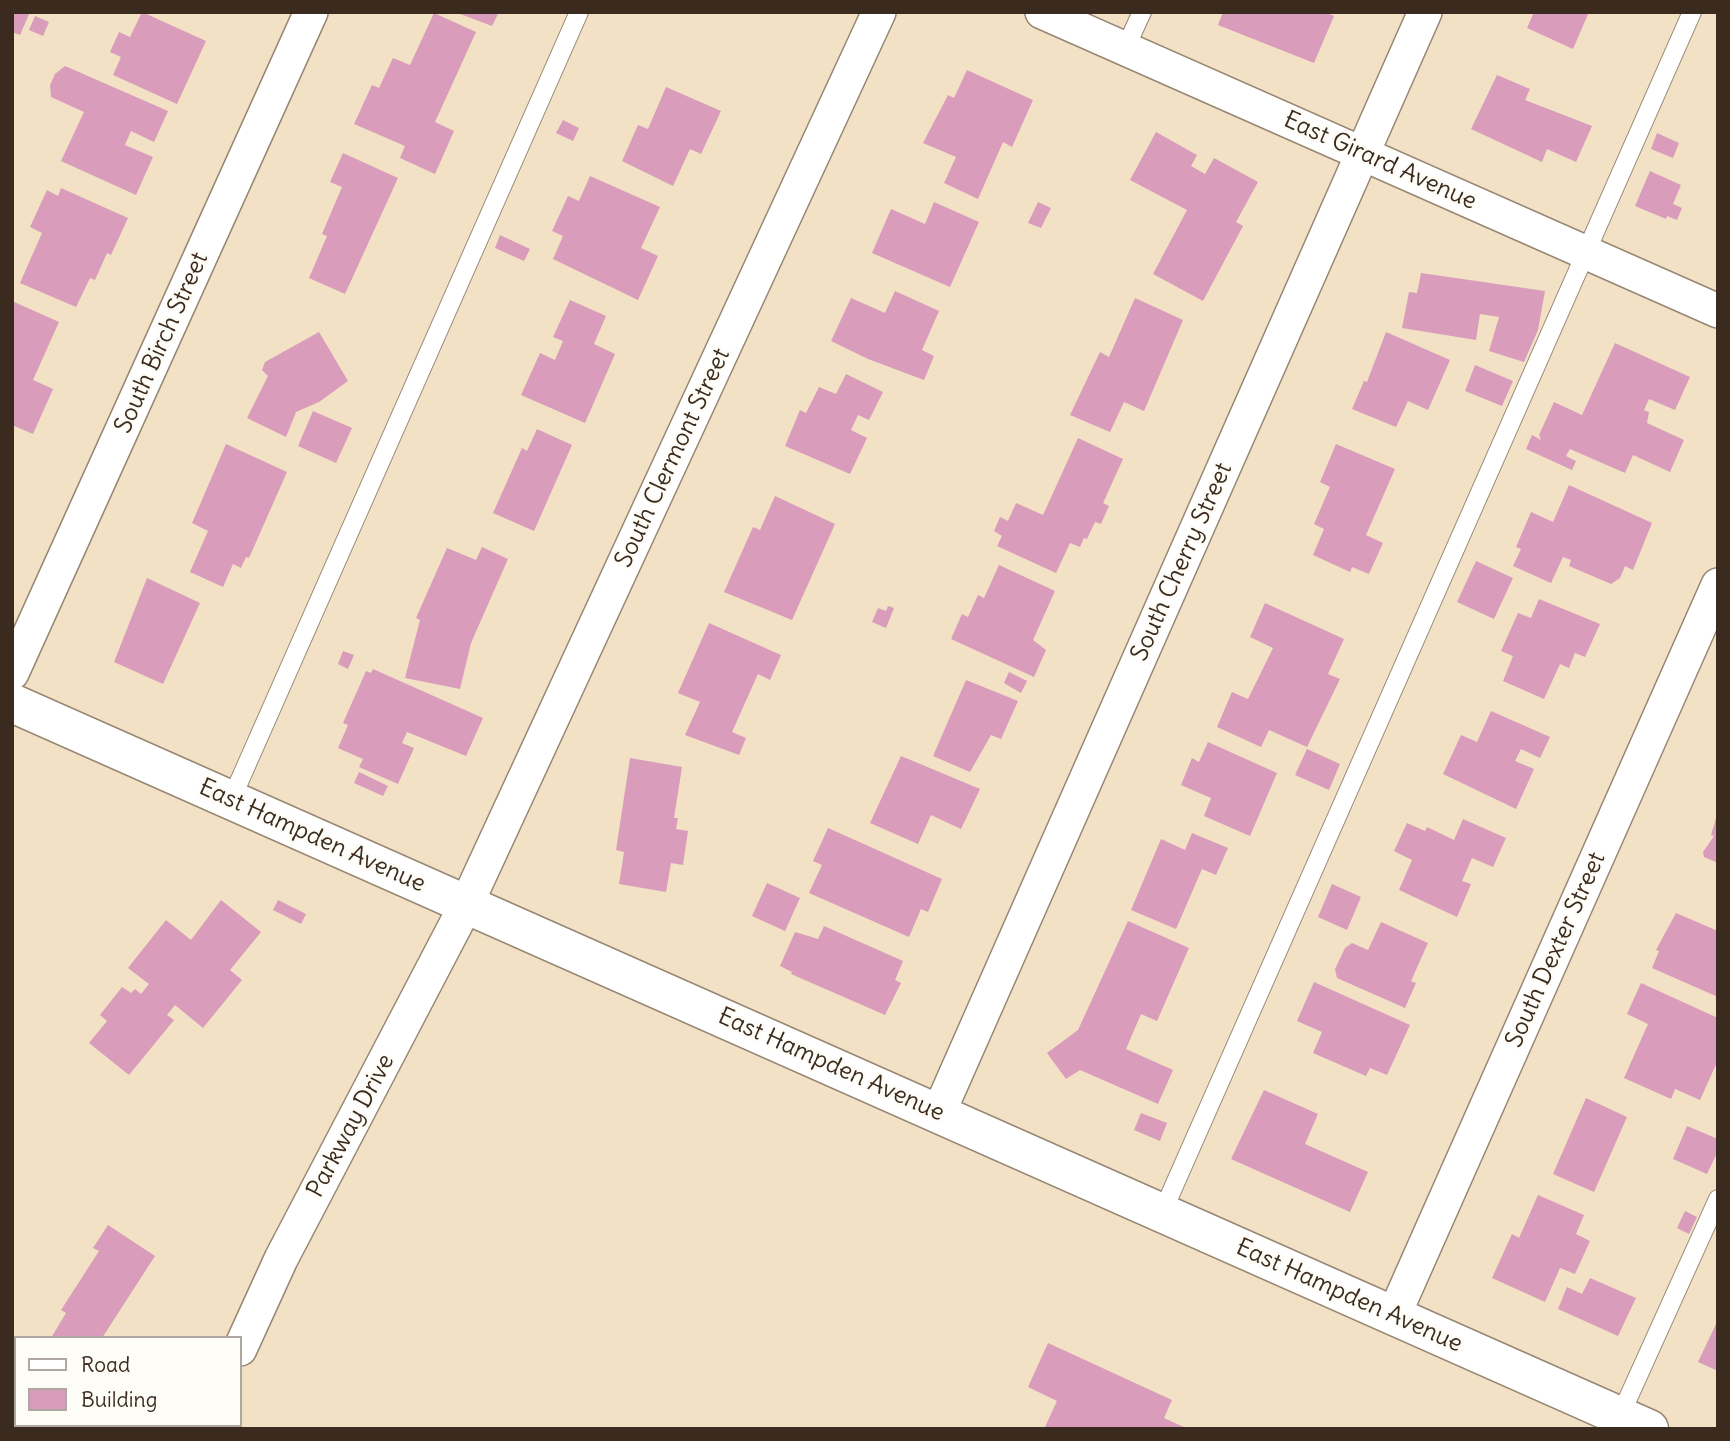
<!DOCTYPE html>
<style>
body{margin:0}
#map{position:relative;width:1730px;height:1441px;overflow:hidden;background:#f2e1c5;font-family:Delius,sans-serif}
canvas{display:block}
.frame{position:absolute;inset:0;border:14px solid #3b2a1e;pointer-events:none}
.legend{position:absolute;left:14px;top:1336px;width:228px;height:91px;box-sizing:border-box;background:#fdfcf7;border:2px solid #afa8a0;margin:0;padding:9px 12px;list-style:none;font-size:21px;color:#3b2a1e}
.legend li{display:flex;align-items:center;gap:14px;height:35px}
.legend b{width:35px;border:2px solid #afa8a0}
</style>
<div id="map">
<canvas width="1730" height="1441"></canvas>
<div class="frame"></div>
<ul class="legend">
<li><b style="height:9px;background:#fff"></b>Road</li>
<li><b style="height:19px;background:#d99cbb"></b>Building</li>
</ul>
</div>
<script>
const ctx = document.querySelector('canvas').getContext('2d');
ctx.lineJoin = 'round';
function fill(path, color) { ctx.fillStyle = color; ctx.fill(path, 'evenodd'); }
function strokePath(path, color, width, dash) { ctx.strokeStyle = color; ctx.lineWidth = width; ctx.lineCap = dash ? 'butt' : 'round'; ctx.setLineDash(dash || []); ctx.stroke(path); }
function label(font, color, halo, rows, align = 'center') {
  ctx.font = font + ' Delius,sans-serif'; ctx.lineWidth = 5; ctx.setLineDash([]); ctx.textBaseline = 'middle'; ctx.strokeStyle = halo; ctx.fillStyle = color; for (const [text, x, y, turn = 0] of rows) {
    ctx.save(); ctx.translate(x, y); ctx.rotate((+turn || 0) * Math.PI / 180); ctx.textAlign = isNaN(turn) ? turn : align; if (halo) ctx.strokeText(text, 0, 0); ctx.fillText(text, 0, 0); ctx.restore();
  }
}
const building = new Path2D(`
 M 12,12 L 30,12 L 20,35 L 12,32 Z
 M 142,12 L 206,41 L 177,104 L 113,75 L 121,57 L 110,52 L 119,32 L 130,37 Z
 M 455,12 L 499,12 L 492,26 Z
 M 1223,12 L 1324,12 L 1334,16 L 1314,63 L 1218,25 Z
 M 1534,12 L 1589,12 L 1573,49 L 1527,28 Z
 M 434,13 L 476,32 L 435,122 L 454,131 L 435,174 L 400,158 L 405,146 L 354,124 L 372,85 L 379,88 L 393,58 L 410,65 Z
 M 35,16 L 49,22 L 43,36 L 29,30 Z
 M 65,66 L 168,111 L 154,142 L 131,131 L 125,145 L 153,157 L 136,195 L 61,161 L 84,112 L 51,97 L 50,85 L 55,74 Z
 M 967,70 L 1033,100 L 1012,147 L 1003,142 L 978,199 L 944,183 L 956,157 L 923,143 L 948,95 L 954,98 Z
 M 1497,75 L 1530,89 L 1525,100 L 1592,126 L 1576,162 L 1547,149 L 1542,162 L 1471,129 Z
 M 666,87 L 721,111 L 701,154 L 690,149 L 673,186 L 622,161 L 638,125 L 648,129 Z
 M 563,120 L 579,128 L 573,141 L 556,133 Z
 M 1156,132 L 1197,155 L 1191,166 L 1205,174 L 1214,158 L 1258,182 L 1236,222 L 1243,226 L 1203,301 L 1153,274 L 1187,210 L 1130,180 Z
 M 1657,133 L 1679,143 L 1673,158 L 1651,149 Z
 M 343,153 L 398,178 L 345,294 L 309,278 L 327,236 L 322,234 L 342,187 L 330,182 Z
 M 1650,171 L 1681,185 L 1673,204 L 1682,208 L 1677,220 L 1667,216 L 1666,219 L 1635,206 Z
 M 590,176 L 660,207 L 641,248 L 658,256 L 638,300 L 553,259 L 563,236 L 552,231 L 568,196 L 579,201 Z
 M 61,188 L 128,218 L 111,255 L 107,253 L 95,280 L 90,278 L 76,307 L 20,283 L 42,233 L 30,227 L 47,190 L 58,196 Z
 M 934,202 L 979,222 L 950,287 L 872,253 L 891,209 L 925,224 Z
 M 1038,202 L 1051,208 L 1041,228 L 1028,223 Z
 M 500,235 L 530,249 L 524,261 L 495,248 Z
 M 1421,273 L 1545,291 L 1538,330 L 1524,362 L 1489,351 L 1499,317 L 1480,314 L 1476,340 L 1402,328 L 1409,292 L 1417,293 Z
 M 895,291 L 939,311 L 922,350 L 934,356 L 924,380 L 868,359 L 831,341 L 851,298 L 885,313 Z
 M 1135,298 L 1183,320 L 1144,411 L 1124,402 L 1110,432 L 1070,415 L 1100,352 L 1109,357 Z
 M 570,300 L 606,316 L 594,344 L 615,354 L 585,423 L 521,395 L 540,353 L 555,360 L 563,341 L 553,337 Z
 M 12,301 L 59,322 L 33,380 L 53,389 L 33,434 L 12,425 Z
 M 319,332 L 348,381 L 319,402 L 296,412 L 286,437 L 247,418 L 268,376 L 262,370 L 265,362 Z
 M 1386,332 L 1450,360 L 1428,410 L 1408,401 L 1396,427 L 1352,409 L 1364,381 L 1367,382 Z
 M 1615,343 L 1690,377 L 1675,410 L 1649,399 L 1644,410 L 1649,412 L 1647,423 L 1684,440 L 1670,472 L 1633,455 L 1625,473 L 1570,449 L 1566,456 L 1576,461 L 1572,470 L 1526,449 L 1532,435 L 1541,440 L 1539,435 L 1554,402 L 1582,415 Z
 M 1475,365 L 1513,381 L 1502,406 L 1465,391 Z
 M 846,374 L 883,392 L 869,420 L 858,415 L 851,430 L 867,438 L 850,474 L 785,446 L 800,410 L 806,413 L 819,387 L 836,394 Z
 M 313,411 L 352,428 L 336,463 L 298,446 Z
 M 537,429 L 572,445 L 534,531 L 493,513 L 522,448 L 527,451 Z
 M 1078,438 L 1123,459 L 1103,503 L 1109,506 L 1101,524 L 1095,522 L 1087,539 L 1084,538 L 1080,547 L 1070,543 L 1056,573 L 997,546 L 1002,536 L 994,531 L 1000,517 L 1008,521 L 1016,503 L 1043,515 Z
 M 226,444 L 287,472 L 249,558 L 246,557 L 241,568 L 233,564 L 223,587 L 190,572 L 208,531 L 192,523 Z
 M 1336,444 L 1395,469 L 1366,535 L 1383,543 L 1369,574 L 1352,567 L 1350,572 L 1313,555 L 1324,529 L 1314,524 L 1330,487 L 1320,482 Z
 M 1569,485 L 1652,523 L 1633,570 L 1625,566 L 1620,578 L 1611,584 L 1569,566 L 1571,560 L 1563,557 L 1551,583 L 1513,566 L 1521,549 L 1516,547 L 1531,512 L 1553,522 Z
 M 775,496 L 835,524 L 792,620 L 724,592 L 753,527 L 760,530 Z
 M 482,547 L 508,559 L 471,643 L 460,689 L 405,678 L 420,620 L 416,618 L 447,548 L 476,560 Z
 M 1476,561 L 1513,578 L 1494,619 L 1457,602 Z
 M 999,565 L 1055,591 L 1033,640 L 1046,650 L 1034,677 L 951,639 L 962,614 L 968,617 L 978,595 L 984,598 Z
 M 147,578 L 200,603 L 163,684 L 114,662 Z
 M 1539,599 L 1600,624 L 1585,657 L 1575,653 L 1569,668 L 1560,664 L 1544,699 L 1503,681 L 1513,656 L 1501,651 L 1518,613 L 1531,618 Z
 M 1265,603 L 1344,639 L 1328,674 L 1340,679 L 1307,747 L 1269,730 L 1261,747 L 1217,727 L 1232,692 L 1248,699 L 1273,648 L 1250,637 Z
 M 888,606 L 894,608 L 886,628 L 872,622 L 878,608 L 886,611 Z
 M 709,623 L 781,655 L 770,680 L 758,674 L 732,732 L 746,738 L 739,755 L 685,735 L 700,702 L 678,693 Z
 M 343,651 L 354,655 L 348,669 L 338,664 Z
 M 373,669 L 483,718 L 466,756 L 407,732 L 402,743 L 414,748 L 398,784 L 359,767 L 363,759 L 338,748 L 348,725 L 343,723 L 366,671 L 371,673 Z
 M 1009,672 L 1027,681 L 1021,693 L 1004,683 Z
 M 966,680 L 1018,701 L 1001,739 L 991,735 L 970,772 L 933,756 Z
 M 1491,711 L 1550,737 L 1540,758 L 1521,749 L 1515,761 L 1534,769 L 1516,809 L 1443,774 L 1461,735 L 1477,742 Z
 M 1208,742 L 1277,773 L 1250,836 L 1204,816 L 1211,798 L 1181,785 L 1192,758 L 1199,762 Z
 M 1307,749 L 1340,764 L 1329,790 L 1295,775 Z
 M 901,756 L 980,789 L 961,829 L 931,815 L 918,844 L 870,823 Z
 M 630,758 L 682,767 L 674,818 L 678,818 L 676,829 L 688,831 L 683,865 L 671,863 L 666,892 L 619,884 L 624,852 L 616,850 Z
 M 359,772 L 388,786 L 383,796 L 354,783 Z
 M 1718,811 L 1718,863 L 1704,857 L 1703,852 L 1714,836 L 1711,835 Z
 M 1463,819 L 1506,838 L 1493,867 L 1472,858 L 1462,881 L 1471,884 L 1457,917 L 1399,890 L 1412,860 L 1394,851 L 1407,823 L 1425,831 L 1427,827 L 1454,840 Z
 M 828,828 L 942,879 L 928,912 L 921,909 L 909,937 L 809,893 L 822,865 L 813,861 Z
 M 1192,833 L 1228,848 L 1216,875 L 1202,869 L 1176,929 L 1131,910 L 1161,839 L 1185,850 Z
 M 767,883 L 800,898 L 785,931 L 752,916 Z
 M 1332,884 L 1361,897 L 1347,930 L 1318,917 Z
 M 221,900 L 261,932 L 230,970 L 242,980 L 203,1028 L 175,1005 L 167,1015 L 174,1020 L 129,1075 L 89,1043 L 107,1021 L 100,1015 L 122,987 L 131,993 L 135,989 L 141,994 L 149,984 L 128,968 L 166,920 L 191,940 Z
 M 278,900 L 306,914 L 301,924 L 273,910 Z
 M 1676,913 L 1718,931 L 1718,997 L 1652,968 L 1659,951 L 1656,950 Z
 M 1128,921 L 1189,948 L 1157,1021 L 1141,1014 L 1126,1049 L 1173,1070 L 1158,1104 L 1080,1070 L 1066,1079 L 1047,1053 L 1078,1030 Z
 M 1381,922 L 1428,943 L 1411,981 L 1416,983 L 1405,1008 L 1337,978 L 1335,969 L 1345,948 L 1352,943 L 1368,950 Z
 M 824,926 L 903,961 L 895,980 L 901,983 L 885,1015 L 791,974 L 792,972 L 780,966 L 795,932 L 818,939 Z
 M 1314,982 L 1410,1025 L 1387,1075 L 1370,1068 L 1366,1076 L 1313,1053 L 1322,1032 L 1297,1021 Z
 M 1641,983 L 1718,1018 L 1718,1060 L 1700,1100 L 1675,1089 L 1671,1099 L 1624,1078 L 1648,1024 L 1627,1014 Z
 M 1264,1090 L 1318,1114 L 1305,1144 L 1368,1172 L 1350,1212 L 1231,1159 Z
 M 1586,1098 L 1627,1117 L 1594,1192 L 1553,1174 Z
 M 1141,1113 L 1167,1123 L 1160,1141 L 1134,1130 Z
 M 1687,1126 L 1718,1139 L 1718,1151 L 1707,1174 L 1673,1159 Z
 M 1538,1195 L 1584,1215 L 1576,1234 L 1590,1241 L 1575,1274 L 1560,1268 L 1545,1302 L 1492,1278 L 1512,1234 L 1519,1238 Z
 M 1685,1211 L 1697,1217 L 1689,1234 L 1677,1228 Z
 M 108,1225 L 155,1256 L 102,1338 L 51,1338 L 66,1313 L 61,1310 L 99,1251 L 93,1248 Z
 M 1590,1278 L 1636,1298 L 1618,1336 L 1558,1309 L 1567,1287 L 1582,1294 Z
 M 1716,1324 L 1718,1325 L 1718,1371 L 1698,1362 Z
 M 1048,1343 L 1172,1400 L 1164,1418 L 1188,1429 L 1044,1429 L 1057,1401 L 1028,1387 Z`);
const lane = new Path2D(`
 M 1125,49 L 1142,12
 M 231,800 L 579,12
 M 1162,1213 L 1692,12
 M 1620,1416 L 1718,1199`);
const street = new Path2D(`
 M 1042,12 L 1718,311
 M 12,673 L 311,12
 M 939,1112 L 1425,12
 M 1394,1315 L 1718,585
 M 240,1349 L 281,1259 L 466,905 L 879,12
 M 202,1429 L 204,1425`);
const highway = new Path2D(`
 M 12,703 L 1649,1429`);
const streetNames = [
 ["East Girard Avenue",1380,161,24],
 ["South Birch Street",162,343,-66],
 ["South Clermont Street",673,458,-65],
 ["South Cherry Street",1182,562,-66],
 ["East Hampden Avenue",312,836,24],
 ["South Dexter Street",1556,950,-66],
 ["East Hampden Avenue",831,1065,24],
 ["Parkway Drive",351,1126,-62],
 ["East Hampden Avenue",1349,1296,24]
];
fill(building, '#d99cbb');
strokePath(lane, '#968672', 20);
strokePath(street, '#968672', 36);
strokePath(highway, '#968672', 41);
strokePath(lane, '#fff', 18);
strokePath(street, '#fff', 33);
strokePath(highway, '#fff', 38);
label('24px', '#3b2a1e', '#fdfcf7', streetNames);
</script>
